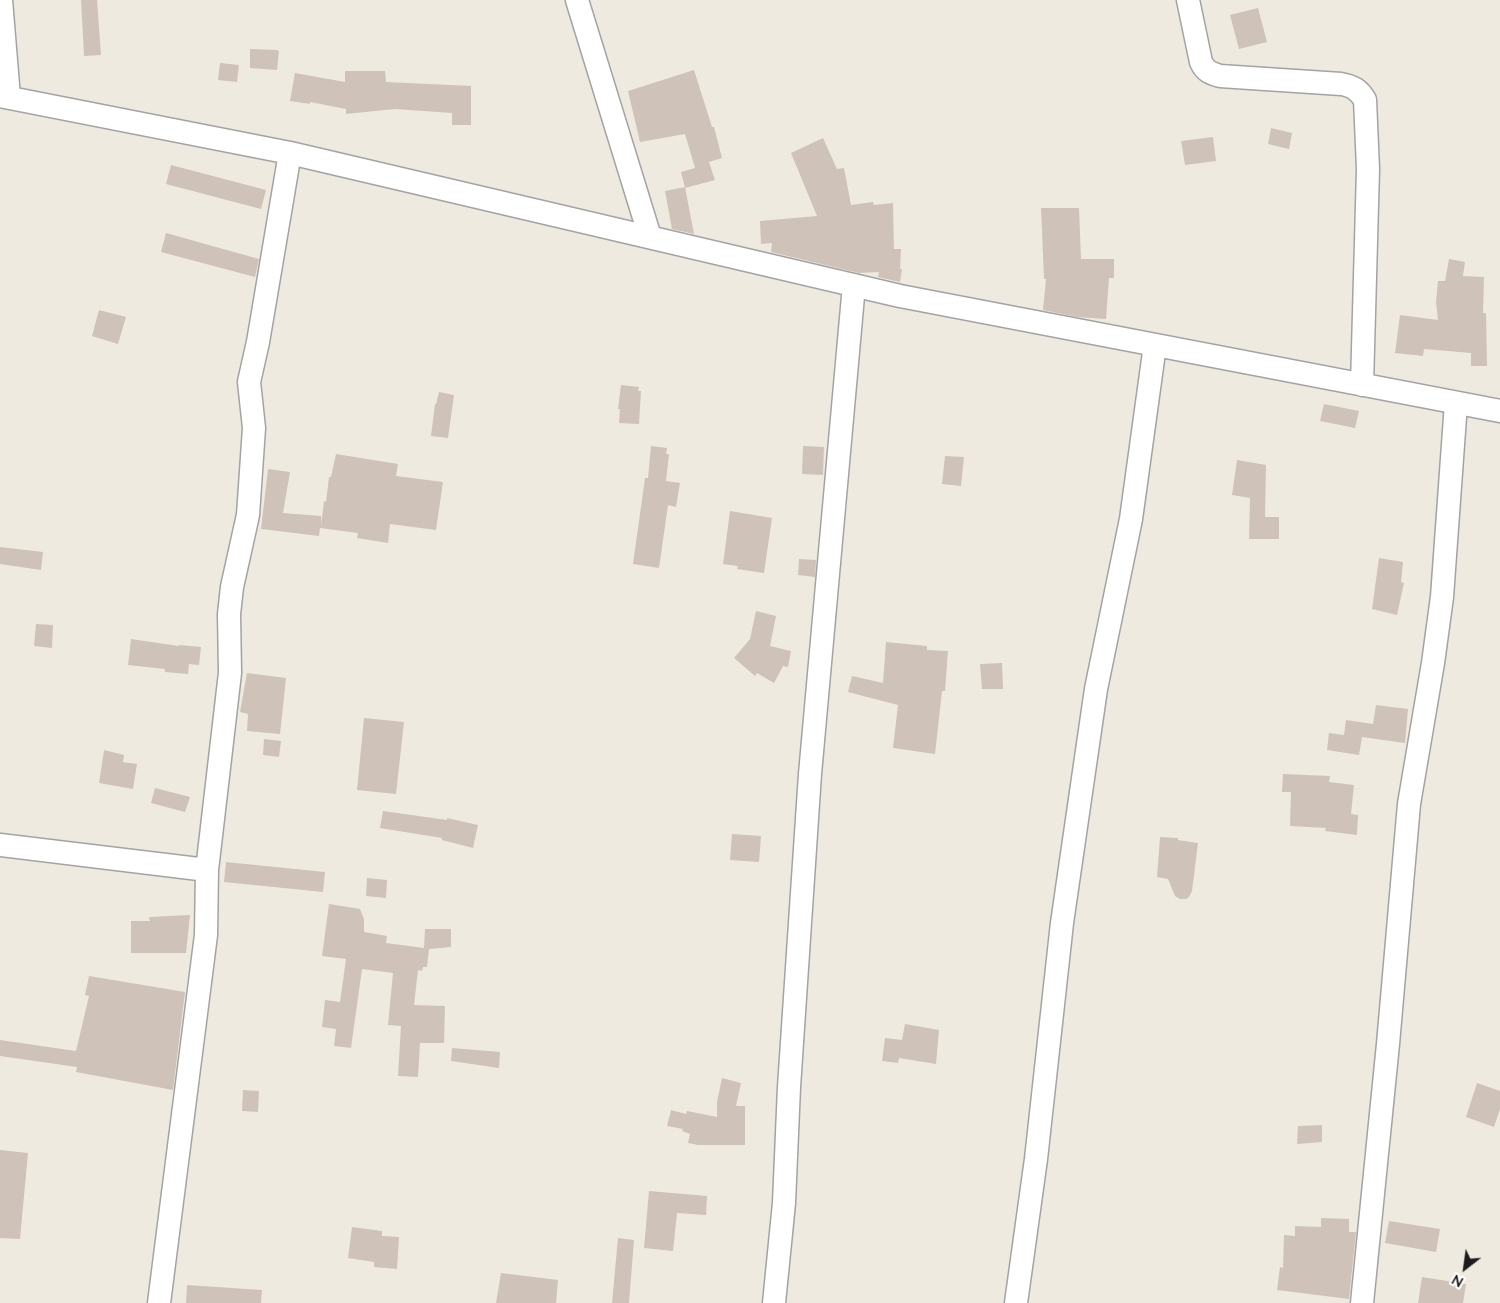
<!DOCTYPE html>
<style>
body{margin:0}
#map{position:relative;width:1500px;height:1303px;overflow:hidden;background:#efeae0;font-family:Mulish,sans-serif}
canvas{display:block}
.north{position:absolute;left:1440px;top:1243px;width:50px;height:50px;-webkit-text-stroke:4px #fff;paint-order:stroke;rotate:210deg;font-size:14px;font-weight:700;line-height:20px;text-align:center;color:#1c1c1c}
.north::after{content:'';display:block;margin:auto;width:18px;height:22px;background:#1c1c1c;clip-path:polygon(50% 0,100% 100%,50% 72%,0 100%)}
</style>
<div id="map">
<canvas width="1500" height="1303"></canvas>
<div class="north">N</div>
</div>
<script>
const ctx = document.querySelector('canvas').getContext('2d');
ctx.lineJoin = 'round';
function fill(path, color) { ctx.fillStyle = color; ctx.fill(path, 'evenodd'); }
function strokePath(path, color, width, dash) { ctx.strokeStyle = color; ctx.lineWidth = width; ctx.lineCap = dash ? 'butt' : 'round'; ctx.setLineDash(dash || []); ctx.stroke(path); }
const building = new Path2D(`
 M 81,0 L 97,0 L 101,55 L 84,56 Z
 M 1258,8 L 1267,42 L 1239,49 L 1230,15 Z
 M 250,49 L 277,50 L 279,51 L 277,70 L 250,68 Z
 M 220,63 L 239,65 L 237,82 L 218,80 Z
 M 694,70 L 712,127 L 714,127 L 722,158 L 709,162 L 715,180 L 685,188 L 681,172 L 695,168 L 685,134 L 640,142 L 628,91 Z
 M 345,71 L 385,71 L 386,82 L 471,86 L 471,125 L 452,125 L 452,113 L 395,109 L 346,114 L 346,109 L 310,102 L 310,104 L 290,101 L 295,73 L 345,82 Z
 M 1271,128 L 1292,133 L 1289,149 L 1268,144 Z
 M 1213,137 L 1216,161 L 1185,165 L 1181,141 Z
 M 823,138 L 837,169 L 844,168 L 851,205 L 873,202 L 874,205 L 893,203 L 894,249 L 901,249 L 900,269 L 902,269 L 900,282 L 878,277 L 879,272 L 859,273 L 771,252 L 772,243 L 761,244 L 760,221 L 817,216 L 791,153 Z
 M 171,165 L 266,190 L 261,209 L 166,184 Z
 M 685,187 L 694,234 L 672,229 L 665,191 Z
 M 1041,208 L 1079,208 L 1081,259 L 1114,259 L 1114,278 L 1109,278 L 1106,319 L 1077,317 L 1043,310 L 1046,279 L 1044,279 Z
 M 166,233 L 259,259 L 255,277 L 161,252 Z
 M 1449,259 L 1465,262 L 1463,276 L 1484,277 L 1483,313 L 1486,313 L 1487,366 L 1471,366 L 1471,353 L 1424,349 L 1423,356 L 1395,353 L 1400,315 L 1438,320 L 1436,302 L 1438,281 L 1445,281 Z
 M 99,310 L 126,317 L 118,344 L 92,336 Z
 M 621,385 L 639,387 L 638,391 L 641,391 L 639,424 L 619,423 L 620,409 L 618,409 Z
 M 439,392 L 454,395 L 448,438 L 431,436 L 435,404 L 436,404 Z
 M 1324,404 L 1359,411 L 1355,428 L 1320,421 Z
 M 651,446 L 667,448 L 666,454 L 669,454 L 666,481 L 680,483 L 676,507 L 668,505 L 659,568 L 633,564 L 645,478 L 648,478 Z
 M 803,446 L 824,447 L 823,475 L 802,474 Z
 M 336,454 L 398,464 L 396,476 L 443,482 L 436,530 L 390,524 L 388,543 L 357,538 L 358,533 L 320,528 L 319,536 L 261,529 L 268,469 L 290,472 L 283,513 L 321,516 L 321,525 L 324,501 L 326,502 L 329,477 L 331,477 Z
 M 945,456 L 964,457 L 961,486 L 942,484 Z
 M 1237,460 L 1266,465 L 1265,517 L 1279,517 L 1279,539 L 1249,539 L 1250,498 L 1232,495 Z
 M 730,511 L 772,518 L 764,573 L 737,569 L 738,566 L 723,564 Z
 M 0,547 L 43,552 L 41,570 L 0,564 Z
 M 1379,558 L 1403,562 L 1401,582 L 1404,583 L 1397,615 L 1372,609 Z
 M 799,559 L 816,560 L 815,577 L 798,575 Z
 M 756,611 L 776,616 L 770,646 L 791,651 L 788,667 L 783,666 L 774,683 L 757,673 L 755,676 L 734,658 L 750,639 Z
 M 36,624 L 53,625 L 52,648 L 34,646 Z
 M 131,639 L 179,646 L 179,645 L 201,647 L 199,665 L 189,664 L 188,674 L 165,672 L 165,669 L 128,665 Z
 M 886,642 L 927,646 L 927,650 L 948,651 L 945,691 L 942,691 L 935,754 L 893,748 L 898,705 L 848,692 L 852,676 L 883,683 Z
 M 1002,663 L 1003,689 L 982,689 L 980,664 Z
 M 247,673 L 286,678 L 280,734 L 247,731 L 248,714 L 240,712 Z
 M 1376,705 L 1408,709 L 1405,743 L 1362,737 L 1359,755 L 1327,750 L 1329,733 L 1344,735 L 1346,720 L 1373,724 Z
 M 364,718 L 404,722 L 396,794 L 357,790 Z
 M 264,739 L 281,741 L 279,757 L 263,755 Z
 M 104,750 L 124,755 L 123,762 L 137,764 L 133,789 L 99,783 Z
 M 1283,774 L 1330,776 L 1329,782 L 1354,785 L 1351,814 L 1358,815 L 1357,835 L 1325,831 L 1326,828 L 1290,826 L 1291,792 L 1282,792 Z
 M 155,788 L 190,797 L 185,812 L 151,803 Z
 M 383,811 L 447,820 L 447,818 L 478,825 L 473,848 L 442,840 L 442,838 L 380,828 Z
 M 732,834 L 761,836 L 759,862 L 730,860 Z
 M 1160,837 L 1178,838 L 1178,840 L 1198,843 L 1192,891 L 1189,897 L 1186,899 L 1180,899 L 1175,896 L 1168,879 L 1157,877 Z
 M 226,862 L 325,872 L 323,892 L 224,882 Z
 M 367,878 L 387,880 L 386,898 L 366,896 Z
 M 329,904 L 360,909 L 364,919 L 364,932 L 387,936 L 386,943 L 424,948 L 425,929 L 451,929 L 451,947 L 429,949 L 427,967 L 423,967 L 422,971 L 418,970 L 414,1005 L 445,1006 L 444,1043 L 420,1043 L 418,1077 L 398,1076 L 401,1026 L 388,1025 L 393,973 L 362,969 L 351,1048 L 334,1046 L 336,1029 L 322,1027 L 325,1000 L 340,1002 L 346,959 L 322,956 Z
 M 190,915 L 186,953 L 131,953 L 131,921 L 150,921 L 149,917 Z
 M 89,976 L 185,992 L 173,1090 L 76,1072 L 77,1067 L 0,1056 L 0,1040 L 76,1051 L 89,996 L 85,995 Z
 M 905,1024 L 939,1030 L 936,1064 L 899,1058 L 898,1063 L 882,1061 L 885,1038 L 902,1040 Z
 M 452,1048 L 500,1052 L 499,1068 L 451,1061 Z
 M 722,1078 L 741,1083 L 736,1106 L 745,1106 L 745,1145 L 698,1145 L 688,1143 L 690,1134 L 682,1131 L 683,1129 L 667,1126 L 671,1110 L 686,1114 L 687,1111 L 717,1117 L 717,1102 Z
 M 1477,1083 L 1500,1091 L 1500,1109 L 1494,1127 L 1466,1117 Z
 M 243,1090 L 259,1091 L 258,1112 L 242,1111 Z
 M 1322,1125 L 1322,1142 L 1297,1144 L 1298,1126 Z
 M 0,1150 L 28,1153 L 20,1239 L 0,1238 Z
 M 649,1191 L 707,1196 L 706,1215 L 677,1213 L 673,1251 L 644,1248 Z
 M 1321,1218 L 1349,1219 L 1349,1232 L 1356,1232 L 1349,1299 L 1277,1290 L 1280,1267 L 1283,1268 L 1284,1235 L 1295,1236 L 1295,1226 L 1321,1227 Z
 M 1389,1221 L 1440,1229 L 1436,1252 L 1385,1243 Z
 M 352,1227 L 382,1231 L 382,1236 L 399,1237 L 397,1269 L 374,1267 L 374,1262 L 348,1258 Z
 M 618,1238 L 634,1240 L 629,1303 L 612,1303 Z
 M 501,1273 L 558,1280 L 556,1303 L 496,1303 Z
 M 1422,1277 L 1466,1284 L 1463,1303 L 1418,1303 Z
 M 187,1285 L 262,1290 L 261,1303 L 186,1303 Z`);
const minor = new Path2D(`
 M 1,0 L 9,97
 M 577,0 L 650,237
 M 1188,0 L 1201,62 C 1205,71 1210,73 1220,76 L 1341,84 C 1353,86 1359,90 1365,100 L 1368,169 L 1362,385
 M 0,96 L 290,153 L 900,296 L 1500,411
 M 0,845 L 207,870
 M 159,1303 L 206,935 L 207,870 L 230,673 L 229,614 L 232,587 L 248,515 L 254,428 L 249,382 L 258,342 L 290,153
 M 774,1303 L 784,1203 L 789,1087 L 810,774 L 854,285
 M 1016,1303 L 1036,1159 L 1062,923 L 1096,689 L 1131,519 L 1155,345
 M 1362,1303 L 1388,1044 L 1409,804 L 1433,663 L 1442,597 L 1456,403`);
fill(building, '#cfc2b9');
strokePath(minor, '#a3a3a3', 25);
strokePath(minor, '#fff', 22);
</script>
